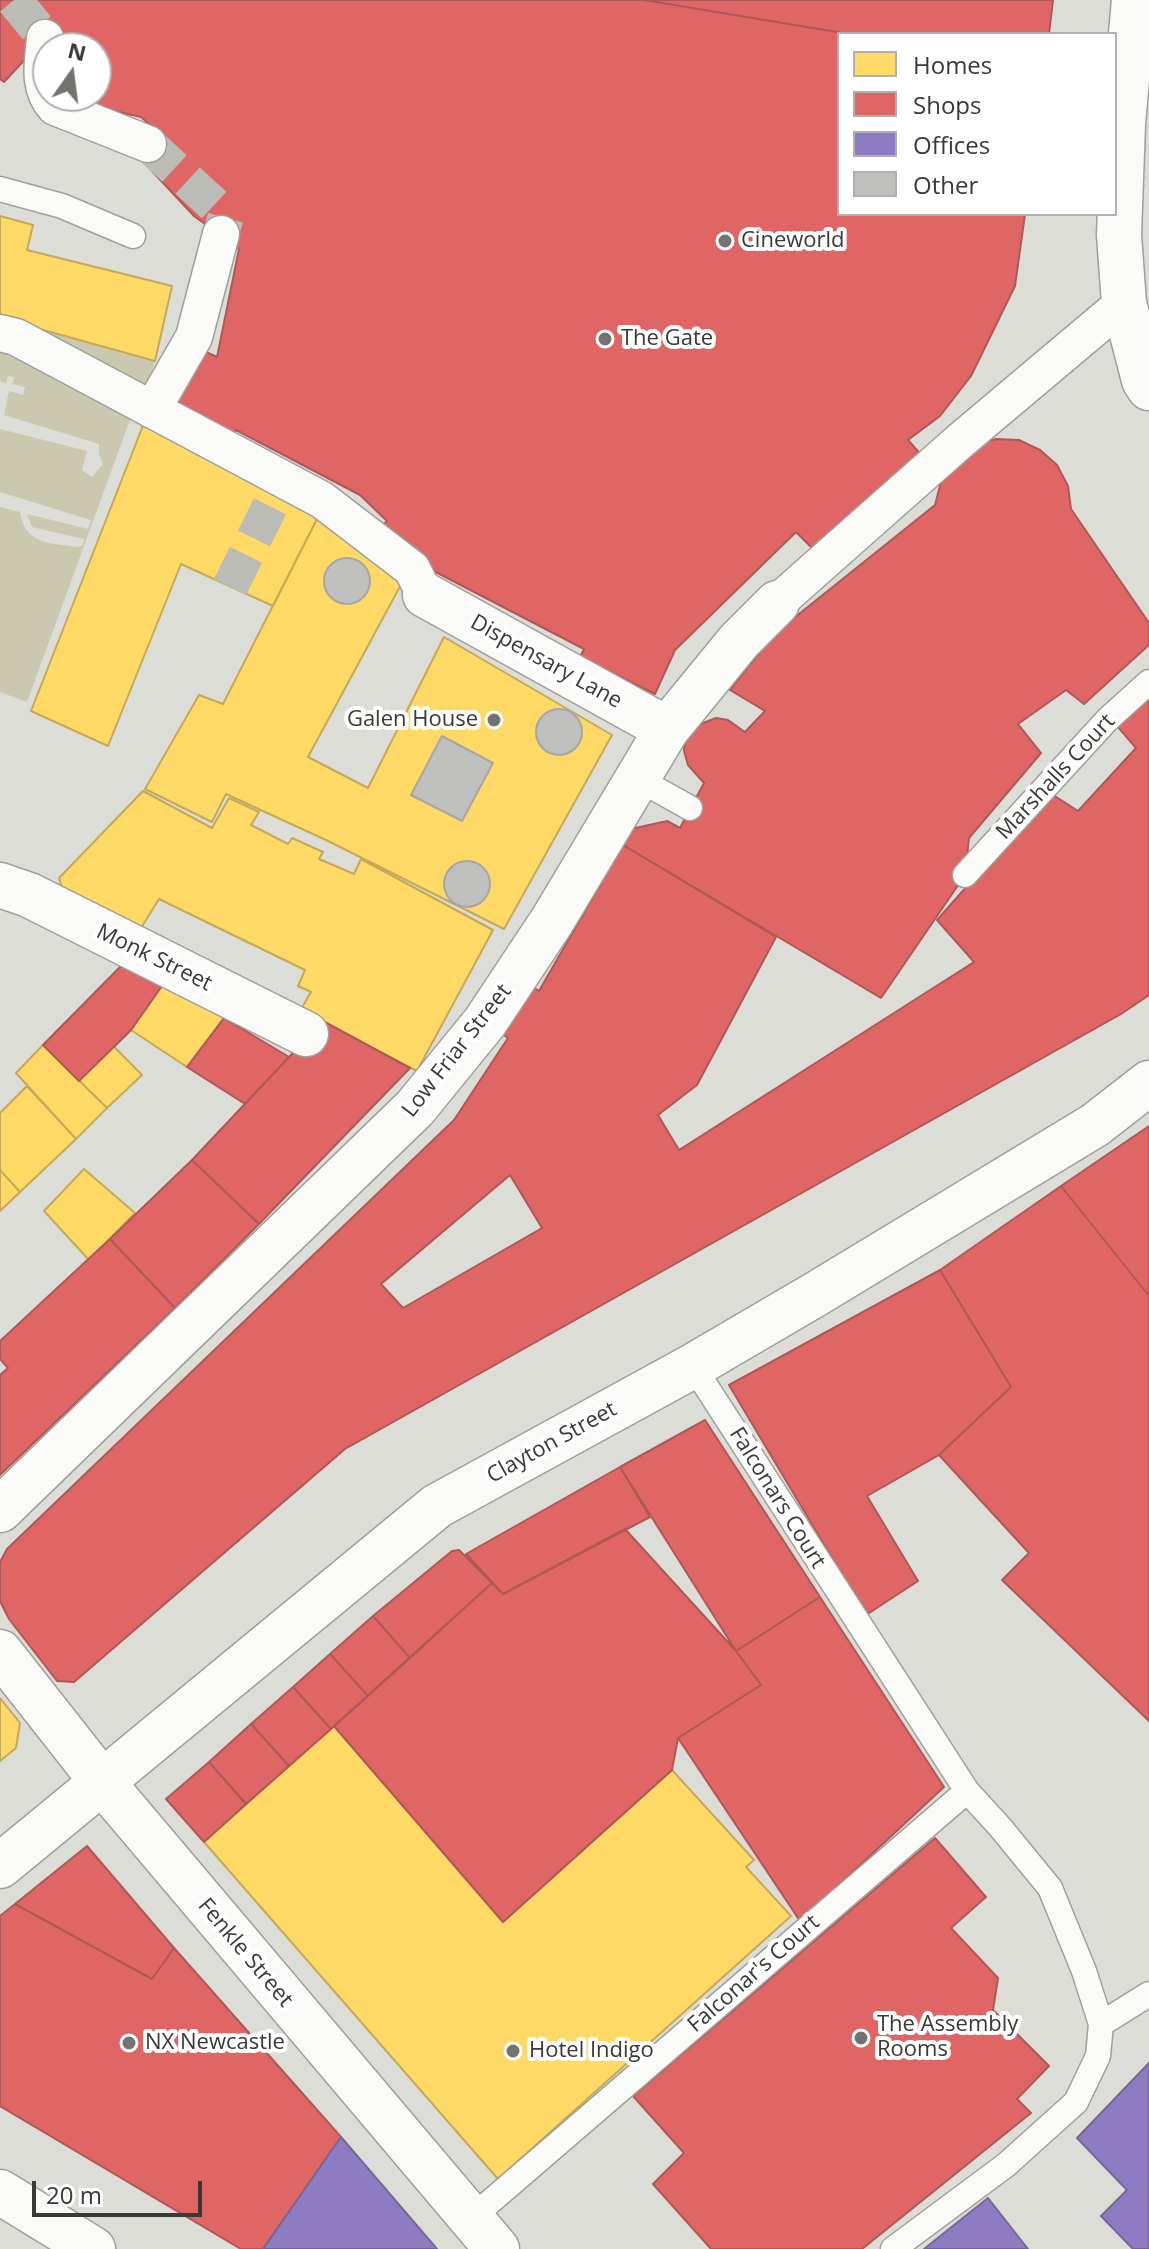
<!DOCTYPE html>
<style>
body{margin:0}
#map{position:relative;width:1149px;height:2249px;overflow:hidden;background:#ddddd7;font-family:"Open Sans",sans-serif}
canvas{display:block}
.legend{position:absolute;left:837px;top:32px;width:280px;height:184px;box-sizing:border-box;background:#fff;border:2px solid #b0b0ae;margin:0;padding:10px 14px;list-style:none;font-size:24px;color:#3a3935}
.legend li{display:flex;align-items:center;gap:16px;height:40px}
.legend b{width:40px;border:2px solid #b0b0ae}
.north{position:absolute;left:32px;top:32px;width:80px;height:80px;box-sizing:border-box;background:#fff;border:2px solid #b0b0ae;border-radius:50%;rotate:14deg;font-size:22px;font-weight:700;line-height:32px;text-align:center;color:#3a3935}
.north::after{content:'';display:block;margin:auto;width:28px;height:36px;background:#73726e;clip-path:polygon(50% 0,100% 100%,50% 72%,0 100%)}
.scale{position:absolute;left:32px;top:2181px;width:170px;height:36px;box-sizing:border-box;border:4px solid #3a3935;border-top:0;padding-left:10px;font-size:24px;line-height:28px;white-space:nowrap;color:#3a3935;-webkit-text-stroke:6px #fff;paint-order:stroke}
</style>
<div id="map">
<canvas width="1149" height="2249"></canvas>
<ul class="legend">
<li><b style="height:22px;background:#ffd966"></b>Homes</li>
<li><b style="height:22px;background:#e06666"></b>Shops</li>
<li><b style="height:22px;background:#8e7cc3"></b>Offices</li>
<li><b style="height:22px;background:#bfbfbe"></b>Other</li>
</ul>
<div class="north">N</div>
<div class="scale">20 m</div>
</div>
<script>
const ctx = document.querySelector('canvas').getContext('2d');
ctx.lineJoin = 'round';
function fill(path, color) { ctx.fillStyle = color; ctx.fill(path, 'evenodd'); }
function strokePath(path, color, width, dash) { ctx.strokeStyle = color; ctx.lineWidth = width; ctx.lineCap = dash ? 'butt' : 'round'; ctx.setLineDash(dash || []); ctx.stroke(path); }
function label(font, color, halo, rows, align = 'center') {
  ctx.font = font + ' "Open Sans",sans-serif'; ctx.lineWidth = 8; ctx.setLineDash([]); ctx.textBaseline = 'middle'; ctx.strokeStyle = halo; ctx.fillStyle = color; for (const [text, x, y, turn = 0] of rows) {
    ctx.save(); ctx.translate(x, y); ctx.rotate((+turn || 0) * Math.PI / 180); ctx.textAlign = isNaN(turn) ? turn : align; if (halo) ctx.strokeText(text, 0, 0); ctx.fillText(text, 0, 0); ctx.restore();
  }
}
const green = new Path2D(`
 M 11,321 L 155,361 L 146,392 Z
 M 0,347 L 131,417 L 27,702 L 0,692 L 0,507 L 20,512 C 25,545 50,543 78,547 L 83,545 L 84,539 L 32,527 L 27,514 L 88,529 L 91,520 L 0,492 L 0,429 L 87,451 L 82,470 L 92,477 L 103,464 L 99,454 L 99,444 L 4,415 L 9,391 L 23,395 L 25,387 L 13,384 L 14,377 L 8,376 L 6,383 L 0,381 Z`);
const homes = new Path2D(`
 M 0,216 L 33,225 L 27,250 L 172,286 L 155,361 L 0,318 Z
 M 144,423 L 320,513 L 273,606 L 181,564 L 108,746 L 31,711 Z
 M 320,513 L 404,579 L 308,757 L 368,788 L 444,637 L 612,735 L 504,929 L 326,840 L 226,794 L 212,822 L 145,789 L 199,695 L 223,704 Z
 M 143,791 L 212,828 L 229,798 L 259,812 L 251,825 L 288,844 L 292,838 L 323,852 L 319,859 L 354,874 L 361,859 L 493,930 L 417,1071 L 300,1011 L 311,992 L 298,986 L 305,970 L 159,899 L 138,933 L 64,895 L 59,878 Z
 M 127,960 L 164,983 L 131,1030 L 115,1046 L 78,1010 Z
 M 164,983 L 224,1018 L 187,1067 L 131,1030 Z
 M 78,1010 L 142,1075 L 107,1108 L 43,1045 Z
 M 43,1045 L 107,1108 L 76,1139 L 16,1073 Z
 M 27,1086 L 76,1139 L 20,1192 L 0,1170 L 0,1113 Z
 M 84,1169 L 135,1213 L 89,1260 L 44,1211 Z
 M 0,1170 L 20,1192 L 0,1211 Z
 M 0,1698 L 20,1723 L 16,1748 L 0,1761 Z
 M 334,1726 L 503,1922 L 672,1770 L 754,1860 L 746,1867 L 791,1916 L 498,2179 L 204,1842 Z`);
const shops = new Path2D(`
 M 0,0 L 644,0 L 849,34 L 839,34 L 839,214 L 1025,214 L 1015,286 L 971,376 L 940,416 L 908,440 L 923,457 L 812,548 L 796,532 L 675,650 L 655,694 L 580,657 L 584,649 L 426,567 L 380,528 L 387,521 L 360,495 L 236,430 L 231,437 L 176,405 L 204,351 L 217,357 L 239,249 L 194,216 L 136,154 L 160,134 L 141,117 L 79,103 L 62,96 L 96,96 L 96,48 L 50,48 L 45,38 L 4,82 L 0,79 Z
 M 644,0 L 1053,0 L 1049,34 L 849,34 Z
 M 996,439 L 1019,440 L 1040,450 L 1057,465 L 1068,486 L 1071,509 L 1149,623 L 1149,645 L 1084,704 L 1066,690 L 1018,724 L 1041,753 L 969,838 L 965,875 L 881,998 L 623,845 L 631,829 L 667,821 L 680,828 L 704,783 L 688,765 L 684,751 L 685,738 L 693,727 L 716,718 L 728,720 L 745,732 L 765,711 L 730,690 L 774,634 L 935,505 L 943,474 L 975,445 Z
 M 1149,698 L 1149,995 L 1121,1014 L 345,1449 L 74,1682 L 57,1681 L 9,1619 L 0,1601 L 0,1562 L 7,1549 L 454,1120 L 508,1038 L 498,1031 L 530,985 L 539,991 L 623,845 L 776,937 L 697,1085 L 658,1115 L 679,1150 L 974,962 L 937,920 L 1050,793 L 1078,811 L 1136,748 L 1118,727 ZM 510,1175 L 542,1228 L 403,1308 L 381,1284 Z
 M 127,960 L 164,983 L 131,1030 L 79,1081 L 43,1045 Z
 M 224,1018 L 289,1057 L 245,1104 L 187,1067 Z
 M 323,1021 L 410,1068 L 259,1224 L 192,1160 Z
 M 1149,1126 L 1149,1296 L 1061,1186 Z
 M 192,1160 L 259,1224 L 175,1308 L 110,1239 Z
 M 1061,1186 L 1149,1296 L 1149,1721 L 1002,1580 L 1029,1553 L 939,1455 L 1011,1387 L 940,1270 Z
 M 110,1239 L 175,1308 L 0,1475 L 0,1375 L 8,1368 L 0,1359 L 0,1341 Z
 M 940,1270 L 1011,1387 L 939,1455 L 867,1496 L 918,1581 L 866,1615 L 729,1385 Z
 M 705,1420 L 820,1597 L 736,1651 L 620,1467 Z
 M 620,1467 L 650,1517 L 503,1594 L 466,1554 Z
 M 625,1529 L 736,1651 L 761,1685 L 678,1738 L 672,1770 L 503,1922 L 334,1726 L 492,1583 L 503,1594 Z
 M 459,1550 L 492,1583 L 410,1658 L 373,1616 L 452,1551 Z
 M 820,1597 L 944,1787 L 800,1921 L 678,1738 L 761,1685 L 736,1651 Z
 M 373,1616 L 410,1658 L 368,1696 L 330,1654 Z
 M 330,1654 L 368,1696 L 331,1729 L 293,1687 Z
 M 293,1687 L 331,1729 L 289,1766 L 251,1724 Z
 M 251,1724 L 289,1766 L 246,1804 L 209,1762 Z
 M 209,1762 L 246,1804 L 204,1842 L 166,1799 Z
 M 935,1838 L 986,1897 L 951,1928 L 998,1978 L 993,2010 L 1049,2066 L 1017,2099 L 1031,2113 L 862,2249 L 711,2249 L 653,2184 L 684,2153 L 633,2096 Z
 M 87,1846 L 174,1948 L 152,1979 L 15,1904 Z
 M 15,1904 L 152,1979 L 174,1948 L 341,2137 L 263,2249 L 241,2249 L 0,2106 L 0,1916 Z`);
const offices = new Path2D(`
 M 1149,2063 L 1149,2249 L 1133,2249 L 1101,2216 L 1127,2190 L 1077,2138 Z
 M 341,2137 L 437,2249 L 263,2249 Z
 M 988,2198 L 1028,2249 L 924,2249 Z`);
const building = new Path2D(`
 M324 581a23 23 0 1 1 46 0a23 23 0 1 1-46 0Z
 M536 732a23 23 0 1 1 46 0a23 23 0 1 1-46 0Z
 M 442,736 L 493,763 L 462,821 L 411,795 Z
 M444 884a23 23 0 1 1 46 0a23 23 0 1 1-46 0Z`);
const pedestrianTunnel = new Path2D(`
 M 14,0 L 45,38
 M 148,144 L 226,216 L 221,234
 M 230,587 L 284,478`);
const service = new Path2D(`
 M 0,189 L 62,206 L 133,236
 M 638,779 L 690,808
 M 965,875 L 1107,720 L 1149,682
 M 693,1366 L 967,1791 L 1000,1827 L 1050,1888 L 1084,1971 L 1101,2024 L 1098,2056 L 1076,2102 L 1006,2165 L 893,2249
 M 1101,2024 L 1149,1994
 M 469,2220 L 967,1791`);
const pedestrian = new Path2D(`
 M 45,38 C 43,62 37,87 55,107 L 148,144
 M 0,333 L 16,337 L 322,500 L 412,569 L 425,595
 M 152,410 L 194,337 L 221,234
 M 777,603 L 960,441 L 1124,303`);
const minor = new Path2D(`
 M 425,595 L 667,729
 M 0,885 L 29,895 L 306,1034
 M 0,1510 L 415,1108 L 485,1022 L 552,921 L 667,729 L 739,641 L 777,603
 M 0,1652 L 103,1783 L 497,2249`);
const tertiary = new Path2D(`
 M 0,1866 L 437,1506 L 693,1366 L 816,1294 L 1095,1125 L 1149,1083`);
const secondary = new Path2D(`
 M 1134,0 L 1123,124 L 1119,235 L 1124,303 L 1144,380 L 1149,388`);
const primary = new Path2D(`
 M 0,2192 L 93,2249`);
const markers = [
 [725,241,8,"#73726e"],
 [605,339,8,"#73726e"],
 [494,720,8,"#73726e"],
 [861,2038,8,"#73726e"],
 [129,2043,8,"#73726e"],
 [513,2051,8,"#73726e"]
];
const poiNames = [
 ["Cineworld",741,241],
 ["The Gate",621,339],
 ["Galen House",478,720,"right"],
 ["The Assembly",877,2025],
 ["Rooms",877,2050],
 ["NX Newcastle",145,2043],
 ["Hotel Indigo",529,2051]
];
const streetNames = [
 ["Dispensary Lane",546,662,29],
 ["Marshalls Court",1056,777,-47],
 ["Monk Street",154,958,26],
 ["Low Friar Street",457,1051,-52],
 ["Clayton Street",552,1443,-29],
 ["Falconars Court",777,1498,58],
 ["Fenkle Street",245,1953,50],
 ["Falconar's Court",754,1974,-41]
];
fill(green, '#cac8af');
fill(homes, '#ffd966');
strokePath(homes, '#c4a957', 2);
fill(shops, '#e06666');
strokePath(shops, '#ae5857', 2);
fill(offices, '#8e7cc3');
strokePath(offices, '#756898', 2);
fill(building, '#bfbfbe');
strokePath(building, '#a6a6a6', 2);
strokePath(pedestrianTunnel, '#bcbcb7', 36, [36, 18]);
strokePath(service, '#9f9f9b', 27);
strokePath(pedestrian, '#9f9f9b', 39);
strokePath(minor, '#9f9f9b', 47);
strokePath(tertiary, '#9f9f9b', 47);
strokePath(secondary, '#9f9f9b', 47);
strokePath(primary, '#9f9f9b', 47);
strokePath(service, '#fafaf9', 24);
strokePath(pedestrian, '#fafaf9', 36);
strokePath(minor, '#fafaf9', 44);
strokePath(tertiary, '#fafaf9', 44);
strokePath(secondary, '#fafaf9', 44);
strokePath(primary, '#fafaf9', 44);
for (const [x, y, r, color] of markers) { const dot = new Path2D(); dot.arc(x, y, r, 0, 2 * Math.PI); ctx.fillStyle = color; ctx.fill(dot); strokePath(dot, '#fff', 3); }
label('22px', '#3a3935', '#fff', poiNames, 'left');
label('22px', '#3a3935', '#fff', streetNames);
</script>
